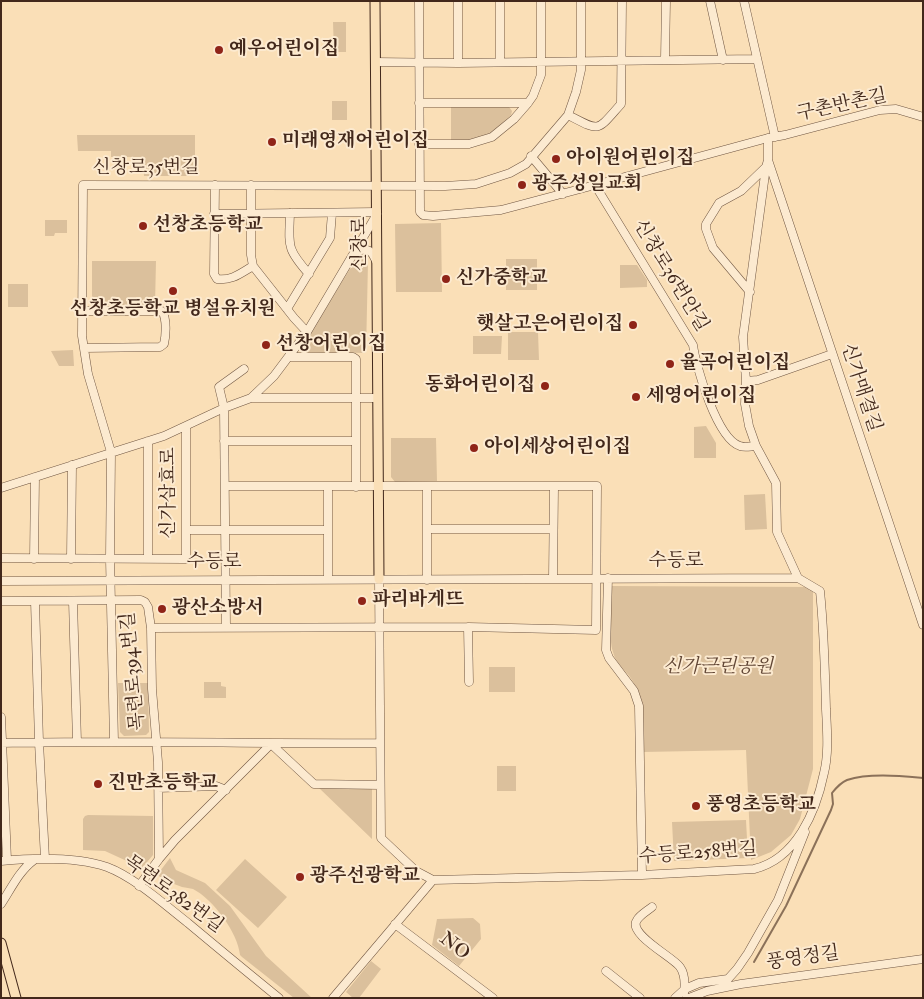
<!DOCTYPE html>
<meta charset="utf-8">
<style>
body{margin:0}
#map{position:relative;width:924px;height:999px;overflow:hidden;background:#fadfb7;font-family:"IM FELL Double Pica",serif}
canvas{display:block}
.frame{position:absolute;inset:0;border:2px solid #42281b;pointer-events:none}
</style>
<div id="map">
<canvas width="924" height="999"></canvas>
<div class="frame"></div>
</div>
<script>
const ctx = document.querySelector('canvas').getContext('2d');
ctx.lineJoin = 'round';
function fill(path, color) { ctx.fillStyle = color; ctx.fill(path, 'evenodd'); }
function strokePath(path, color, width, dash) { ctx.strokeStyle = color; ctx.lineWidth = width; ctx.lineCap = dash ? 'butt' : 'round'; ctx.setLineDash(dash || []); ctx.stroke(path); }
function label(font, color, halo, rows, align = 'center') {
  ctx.font = font + ' "IM FELL Double Pica","Noto Serif KR",serif'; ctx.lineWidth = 4; ctx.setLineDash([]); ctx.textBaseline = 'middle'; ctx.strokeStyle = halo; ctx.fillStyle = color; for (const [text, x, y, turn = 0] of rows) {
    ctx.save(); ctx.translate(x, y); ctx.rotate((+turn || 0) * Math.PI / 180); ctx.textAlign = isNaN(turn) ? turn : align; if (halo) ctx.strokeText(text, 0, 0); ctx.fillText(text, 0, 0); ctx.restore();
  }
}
const green = new Path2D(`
 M 333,22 L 346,22 L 346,52 L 334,52 Z
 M 332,101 L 347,101 L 347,120 L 332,120 Z
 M 451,106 L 509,107 L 512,111 L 511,115 L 490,134 L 474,140 L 451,141 Z
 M 77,135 L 195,135 L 195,176 L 144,176 L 143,157 L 111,157 L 111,151 L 78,151 Z
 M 45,220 L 67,220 L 67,233 L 55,233 L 54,236 L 45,236 Z
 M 441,223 L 442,292 L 396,292 L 395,224 Z
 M 365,254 L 368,262 L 366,353 L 308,352 L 302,350 L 304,343 L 355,261 Z
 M 506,259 L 537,259 L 537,290 L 506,290 Z
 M 92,261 L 156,261 L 155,305 L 98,305 L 92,303 Z
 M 620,265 L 637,265 L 647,280 L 647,287 L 620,288 Z
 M 8,284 L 28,284 L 28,307 L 8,307 Z
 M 508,332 L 538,332 L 539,360 L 508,360 Z
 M 473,336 L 502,336 L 501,354 L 473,354 Z
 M 73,350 L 74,366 L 59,366 L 51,351 Z
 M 706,426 L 716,443 L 716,458 L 694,458 L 694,427 Z
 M 391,438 L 436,438 L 437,481 L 395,482 L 391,477 Z
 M 765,494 L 767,529 L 745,530 L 744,495 Z
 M 612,586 L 813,587 L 813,769 L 800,819 L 791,835 L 771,852 L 751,860 L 746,750 L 643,752 C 643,726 646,700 630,677 C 624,669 615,662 613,652 C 608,637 612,602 612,586 Z
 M 489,667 L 515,667 L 515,692 L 489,692 Z
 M 204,682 L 221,682 L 221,686 L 226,687 L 226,698 L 204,698 Z
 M 118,683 L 148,683 L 149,732 L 146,735 L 124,736 L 120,732 Z
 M 497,766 L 516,766 L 516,791 L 497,791 Z
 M 372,787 L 372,839 L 319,788 Z
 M 88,815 L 153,816 L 153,855 L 142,868 L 105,851 L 83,850 L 83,819 L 85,816 Z
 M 746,820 L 748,858 L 674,861 L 672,822 Z
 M 170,858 L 176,870 L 205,883 L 230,906 L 266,956 L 312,998 L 294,998 L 242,957 L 240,955 C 238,933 213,899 193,889 C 190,888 186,888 182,887 C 173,884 165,880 157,875 Z
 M 245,859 L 287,897 L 258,928 L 216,890 Z
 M 473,918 L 480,924 L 481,939 L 459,966 L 432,945 L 437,919 Z
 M 371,961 L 381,969 L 359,998 L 353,998 L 346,992 Z`);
const stream = new Path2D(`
 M 754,962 L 786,906 L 831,810 L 833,804 L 832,793 C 836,788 842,782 847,780 C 869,773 900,776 923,778`);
const minor = new Path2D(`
 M 419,1 L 420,212 L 423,215 L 433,216 L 501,210 L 595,185 L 693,345 C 696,367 717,439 740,446 C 745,448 751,446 756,446
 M 500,1 L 500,62
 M 710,1 L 723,60
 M 744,1 L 775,137
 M 665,59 L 666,1
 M 375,62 L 458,63 L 756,59
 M 458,63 L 458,1
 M 419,103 L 528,103
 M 568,115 C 601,132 596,132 621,104 L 622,1
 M 768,138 L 768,160 L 766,167 L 743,337 L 746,381 L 745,404 L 749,426 L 756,446 L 776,483 L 777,532 L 798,578
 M 419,144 L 469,144 L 492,137 L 514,119 L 528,103 L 533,96 L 541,75 L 541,1
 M 531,156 L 563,194
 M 768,160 L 923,625
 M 215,185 L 214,274 L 217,279 C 232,281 241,273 253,266
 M 251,185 L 251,255 L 253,266 L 294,318 L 307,332
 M 595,185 L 768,138 L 785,135 L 880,110 L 896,109 L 923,117
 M 290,213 C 289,246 286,248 309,274
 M 214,214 L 377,212
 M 355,254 L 361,250 C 370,248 373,254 376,261
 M 750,292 L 713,248 L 706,229 L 706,224 L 719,203 L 741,191 L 766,167
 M 287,309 L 330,238 L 332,213
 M 82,311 L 162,311 C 167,319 166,335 164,344 L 160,347 L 84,348
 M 290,357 L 353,357 L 356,359 L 356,487
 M 746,381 L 758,380 L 832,354
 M 251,398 L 378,398
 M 224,441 L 356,441
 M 328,486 L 328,579
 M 427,487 L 427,580
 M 1,488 L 164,436 L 224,408 L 251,398 L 274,376 L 307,332 L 377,214
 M 428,529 L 553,529
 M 186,530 L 328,530
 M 1,558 L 186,559 L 186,427
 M 34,559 L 35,477
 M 71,559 L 72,465
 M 148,559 L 148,441
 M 608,578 L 606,650 L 609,658 L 634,691 L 639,706 L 642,875
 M 379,579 L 381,838 L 416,871 L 433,880 L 642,875 L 754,869 C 796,859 816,812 824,773 C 829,753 827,730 826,709 C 825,669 824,630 820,591 L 798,578
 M 553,579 L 554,487
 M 1,581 L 798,578
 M 1,601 L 141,600 L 145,602 L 148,607 L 151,628 L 152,689 L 158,762 L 159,859 L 139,886
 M 35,601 L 39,742 L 45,859
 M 73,601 L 77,742
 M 226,627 L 224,408 L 219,387 L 244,369
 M 468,627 L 469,682
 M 151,628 L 468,627 L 596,630 L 597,486 L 225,486
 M 1,717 L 7,860
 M 114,742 L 110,559 L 111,452 L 88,374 L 82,336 L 83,185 L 445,186 L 476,184 L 510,173 L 526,164 L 568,115 L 576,92 L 581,70 L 581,1
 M 1,743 C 128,740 254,744 380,743
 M 158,788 L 216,786 L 226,790
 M 159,859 L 175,840 L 271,744 L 314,784 L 380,785
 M 1,861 C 33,858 77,857 107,867 C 134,877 165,905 188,923 C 218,948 248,973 279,998
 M 1,904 C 11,889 19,871 34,860
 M 652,907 C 647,911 640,915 637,920 C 627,934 673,957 680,967 C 685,974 685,985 684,993
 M 395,924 L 493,998
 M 606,971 L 640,998
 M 333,998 L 433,880
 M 675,998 L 685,989 L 699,983 L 728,979 L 737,969 L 748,953 L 778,900 L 805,832
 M 689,998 L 707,991 L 741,984 L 923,959`);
const major = new Path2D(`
 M 375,1 L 379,579
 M 1,943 L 16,998`);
const markers = [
 [219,50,5,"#8f2418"],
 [272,142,5,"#8f2418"],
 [556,159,5,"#8f2418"],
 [522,185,5,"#8f2418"],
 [143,226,5,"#8f2418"],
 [446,279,5,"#8f2418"],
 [173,291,5,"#8f2418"],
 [633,325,5,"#8f2418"],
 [266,345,5,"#8f2418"],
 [670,364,5,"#8f2418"],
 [545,386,5,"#8f2418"],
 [636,397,5,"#8f2418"],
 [474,448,5,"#8f2418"],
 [362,601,5,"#8f2418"],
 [162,609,5,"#8f2418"],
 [98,784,5,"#8f2418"],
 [696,806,5,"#8f2418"],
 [300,877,5,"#8f2418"]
];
const poiNames = [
 ["예우어린이집",229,50],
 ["미래영재어린이집",282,142],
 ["아이원어린이집",566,159],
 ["광주성일교회",532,185],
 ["선창초등학교",153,226],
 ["신가중학교",456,279],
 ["선창초등학교 병설유치원",173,310,"center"],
 ["햇살고은어린이집",623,325,"right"],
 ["선창어린이집",276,345],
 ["율곡어린이집",680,364],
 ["동화어린이집",535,386,"right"],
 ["세영어린이집",646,397],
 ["아이세상어린이집",484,448],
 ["파리바게뜨",372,601],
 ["광산소방서",172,609],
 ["진만초등학교",108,784],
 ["풍영초등학교",706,806],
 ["광주선광학교",310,877]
];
const streetNames = [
 ["구촌반촌길",842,106,-12],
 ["신창로35번길",146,169],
 ["신창로",361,244,-90],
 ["신창로36번안길",670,276,59],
 ["신가매결길",860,388,72],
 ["신가삼효로",170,493,-90],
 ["수등로",676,562],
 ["수등로",214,563],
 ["목련로394번길",134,671,-95],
 ["수등로258번길",698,854,-4],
 ["목련로382번길",173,895,36],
 ["NO",454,947,37],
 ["풍영정길",803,959,-8]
];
const parkNames = [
 ["신가근린공원",718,668]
];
fill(green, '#dbc09c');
strokePath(stream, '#8b7159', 2);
strokePath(minor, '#705642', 9);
strokePath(major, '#42281b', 11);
strokePath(minor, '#fcead0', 8);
strokePath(major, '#fadfb7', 9);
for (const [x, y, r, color] of markers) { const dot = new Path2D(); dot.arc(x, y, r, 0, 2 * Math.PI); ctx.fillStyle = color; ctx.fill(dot); strokePath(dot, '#fcead0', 2); }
label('bold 19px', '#42281b', '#fcead0', poiNames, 'left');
label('19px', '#42281b', '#fcead0', streetNames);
label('italic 19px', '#614635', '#fcead0', parkNames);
</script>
